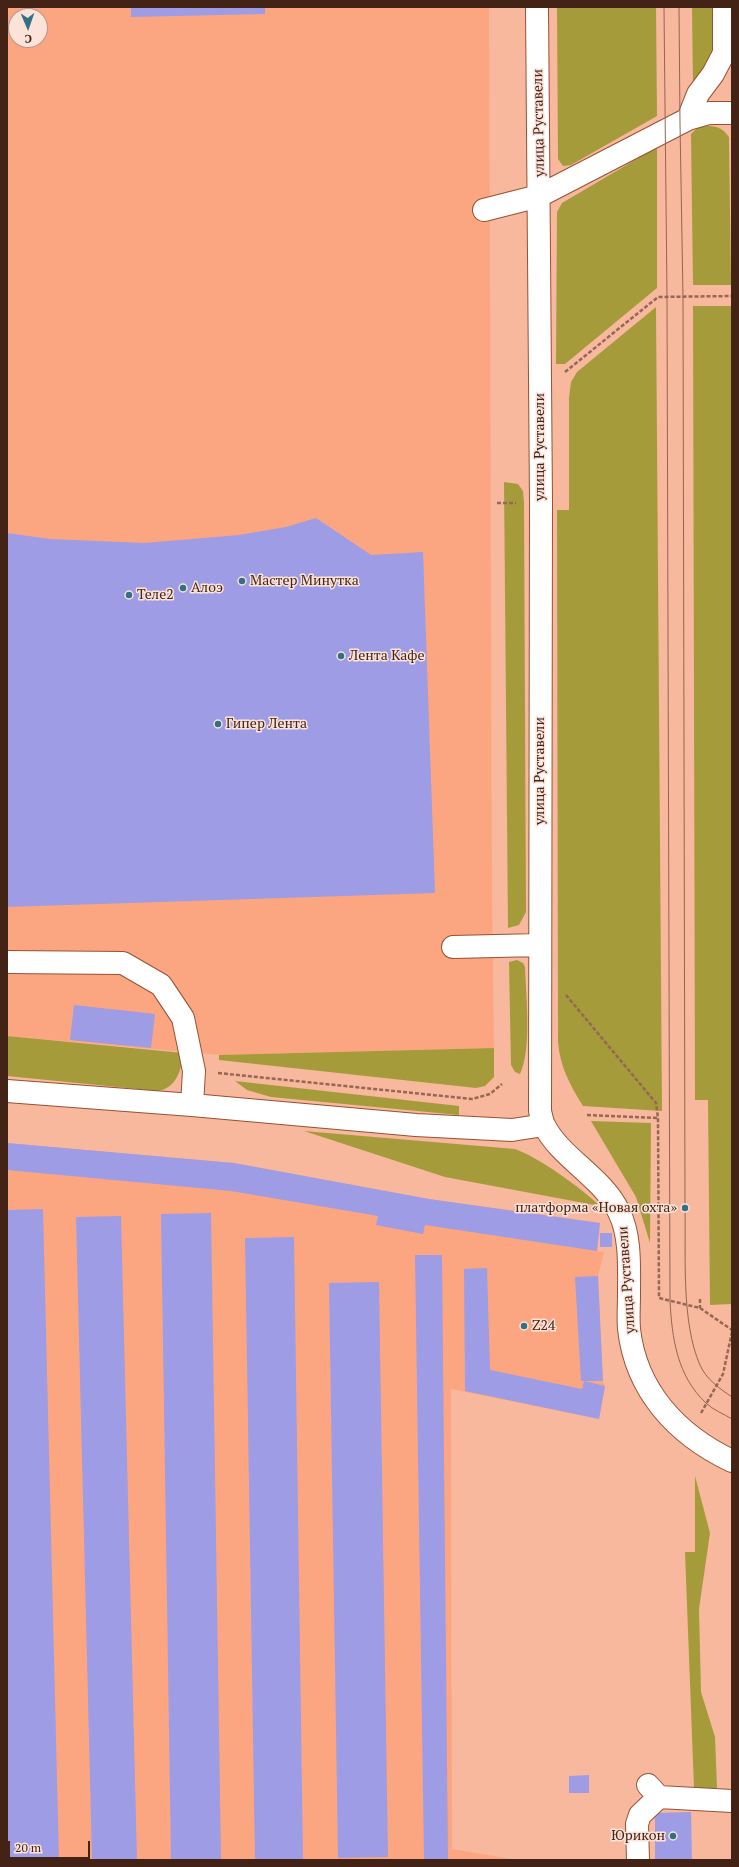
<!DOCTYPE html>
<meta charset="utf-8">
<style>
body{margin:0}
#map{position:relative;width:739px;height:1867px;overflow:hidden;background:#f8b89d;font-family:"PT Serif",serif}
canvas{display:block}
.frame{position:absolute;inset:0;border:8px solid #422316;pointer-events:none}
.north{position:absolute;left:8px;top:8px;width:40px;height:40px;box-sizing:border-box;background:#fce3d9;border:1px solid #b2968b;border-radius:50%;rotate:178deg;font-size:11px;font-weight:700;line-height:16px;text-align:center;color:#422316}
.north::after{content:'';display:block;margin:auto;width:14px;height:18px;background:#327086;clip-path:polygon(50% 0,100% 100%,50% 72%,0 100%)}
.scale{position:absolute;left:8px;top:1841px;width:82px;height:18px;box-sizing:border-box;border:2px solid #422316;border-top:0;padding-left:5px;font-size:12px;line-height:14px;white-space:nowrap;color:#422316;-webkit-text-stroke:3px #fce3d9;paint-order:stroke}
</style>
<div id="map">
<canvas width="739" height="1867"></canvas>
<div class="frame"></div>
<div class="north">С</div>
<div class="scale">20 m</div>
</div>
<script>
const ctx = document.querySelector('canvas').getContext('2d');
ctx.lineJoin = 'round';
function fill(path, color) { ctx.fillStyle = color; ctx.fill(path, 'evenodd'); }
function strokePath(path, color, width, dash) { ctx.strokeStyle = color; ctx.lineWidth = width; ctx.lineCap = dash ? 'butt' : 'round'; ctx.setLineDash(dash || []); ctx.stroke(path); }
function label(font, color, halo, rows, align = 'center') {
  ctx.font = font + ' "PT Serif",serif'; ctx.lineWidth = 3; ctx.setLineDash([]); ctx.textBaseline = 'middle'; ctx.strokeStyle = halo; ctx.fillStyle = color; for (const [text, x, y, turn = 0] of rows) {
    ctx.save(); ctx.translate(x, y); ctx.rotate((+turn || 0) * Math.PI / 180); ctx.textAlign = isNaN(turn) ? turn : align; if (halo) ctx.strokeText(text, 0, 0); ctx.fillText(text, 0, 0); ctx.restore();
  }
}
const built = new Path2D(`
 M 7,7 L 489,7 L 492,894 L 494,1048 L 219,1055 L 7,1036 ZM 16,16 L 40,16 L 40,40 L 16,40 Z
 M 7,1143 L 234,1163 L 429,1199 L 600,1223 L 597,1251 L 604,1252 L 598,1276 L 603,1381 L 605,1386 L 599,1419 L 451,1389 L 452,1849 L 517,1860 L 7,1860 Z`);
const green = new Path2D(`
 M 557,7 L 656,7 L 657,116 L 571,165 L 563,166 L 558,159 Z
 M 692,7 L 716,7 C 716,47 715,55 693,88 Z
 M 705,126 C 716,126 722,127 729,137 L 731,285 L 693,285 L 691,134 L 697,128 Z
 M 657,147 L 657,288 L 565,364 L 556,364 L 557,212 L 562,203 Z
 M 693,306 L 731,306 L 732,1304 L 710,1305 L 708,1100 L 695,1100 Z
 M 656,307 L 662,1111 L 583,1106 C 570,1085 560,1067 558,1042 L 557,510 L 569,510 L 569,398 L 571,382 L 577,372 Z
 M 504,482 L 518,484 L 523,491 L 524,503 L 526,912 L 519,925 L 508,928 Z
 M 517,960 L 523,963 L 525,967 C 526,997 532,1049 520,1074 L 515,1072 L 511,1065 L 509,962 Z
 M 7,1036 L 183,1053 C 182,1070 176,1088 158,1091 L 7,1076 Z
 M 494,1048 L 494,1077 L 485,1086 L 476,1088 L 219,1060 L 219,1055 Z
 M 235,1081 L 459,1106 L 459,1115 L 271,1097 L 247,1090 Z
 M 591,1121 L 651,1123 L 650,1243 L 636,1197 Z
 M 304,1131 L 515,1149 C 540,1158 581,1188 600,1206 L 445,1177 Z
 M 695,1476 L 710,1533 L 699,1609 L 701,1692 L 715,1737 L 717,1788 L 694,1788 L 685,1552 L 695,1552 Z`);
const building = new Path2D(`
 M 131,7 L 265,7 L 265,14 L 131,17 Z
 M 316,518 L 371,555 L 423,552 L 435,893 L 7,907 L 7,533 L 50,539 L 144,543 L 239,535 L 286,527 Z
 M 74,1005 L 155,1014 L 151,1048 L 70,1040 Z
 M 7,1143 L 234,1163 L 429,1199 L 600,1223 L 597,1251 L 425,1225 L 423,1234 L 376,1225 L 378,1216 L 231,1191 L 7,1170 Z
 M 43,1209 L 59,1860 L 8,1860 L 7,1210 Z
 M 211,1213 L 221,1860 L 171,1860 L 161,1214 Z
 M 121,1216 L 137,1860 L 92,1860 L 76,1217 Z
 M 600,1233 L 612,1233 L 612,1247 L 600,1247 Z
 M 294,1237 L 303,1859 L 255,1859 L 245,1238 Z
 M 415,1255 L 442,1255 L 448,1860 L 424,1860 Z
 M 487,1268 L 490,1370 L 582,1389 L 584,1381 L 605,1386 L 599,1419 L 465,1391 L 464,1269 Z
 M 598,1276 L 603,1381 L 581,1381 L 575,1277 Z
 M 379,1282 L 388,1857 L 338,1858 L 329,1283 Z
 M 589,1775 L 589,1793 L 569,1793 L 569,1776 Z
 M 691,1812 L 692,1860 L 655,1860 L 655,1813 Z`);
const path = new Path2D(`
 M 565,372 L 658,297 L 732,296
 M 497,503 L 516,503
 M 566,995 L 656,1103 L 658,1118 L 659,1298 L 700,1308 L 732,1330
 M 218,1073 L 472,1099 L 490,1094 L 502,1084
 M 587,1115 L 658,1118
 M 700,1299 L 700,1308
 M 701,1413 L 723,1374 L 732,1332`);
const minor = new Path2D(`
 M 537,7 L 541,503 L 540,1111 C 541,1115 542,1121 544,1125 C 561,1159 602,1176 619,1212 C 631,1236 629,1268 629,1295 C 629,1306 628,1318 629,1329 C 636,1391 677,1435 732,1461
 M 688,119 L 698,94 L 713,74 L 724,53 L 724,7
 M 484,210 L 539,196 L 688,119 L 709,113 L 732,113
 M 453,947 L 540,945
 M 7,962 L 123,963 L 161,985 L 183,1018 L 194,1071 L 192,1105
 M 7,1091 L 192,1105 L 416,1125 L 512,1130 L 544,1125
 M 648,1785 L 659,1797 L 732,1801
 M 638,1860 L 637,1824 L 640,1815 L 659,1797`);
const tram = new Path2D(`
 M 664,7 L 667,297 L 670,1301 C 672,1338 677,1376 706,1403 C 713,1410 724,1414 732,1419
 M 679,7 L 680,123 L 683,297 L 685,1208 C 686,1254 681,1322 700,1365 C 706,1379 720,1389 732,1397`);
const markers = [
 [242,581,4,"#327086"],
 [183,588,4,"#327086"],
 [129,595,4,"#327086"],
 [341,656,4,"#327086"],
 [218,724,4,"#327086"],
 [685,1208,4,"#327086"],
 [524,1326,4,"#327086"],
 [673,1836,4,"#327086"]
];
const streetNames = [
 ["улица Руставели",539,123,-91],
 ["улица Руставели",540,447,-90],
 ["улица Руставели",540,771,-90],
 ["улица Руставели",627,1280,-94]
];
const poiNames = [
 ["Мастер Минутка",250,581],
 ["Алоэ",191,588],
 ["Теле2",137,595],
 ["Лента Кафе",349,656],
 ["Гипер Лента",226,724],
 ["платформа «Новая охта»",677,1208,"right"],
 ["Z24",532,1326],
 ["Юрикон",665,1836,"right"]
];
fill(built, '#fca681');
fill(green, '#a59b3b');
fill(building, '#9d9ce4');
strokePath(minor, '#975132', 24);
strokePath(path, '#956754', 2.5, [4, 2]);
strokePath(minor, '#fff', 22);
strokePath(tram, '#936552', 1);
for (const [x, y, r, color] of markers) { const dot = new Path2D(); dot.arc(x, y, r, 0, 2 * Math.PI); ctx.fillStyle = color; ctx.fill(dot); strokePath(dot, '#fce3d9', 1.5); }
label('14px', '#422316', '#fce3d9', streetNames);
label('14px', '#422316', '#fce3d9', poiNames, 'left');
</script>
